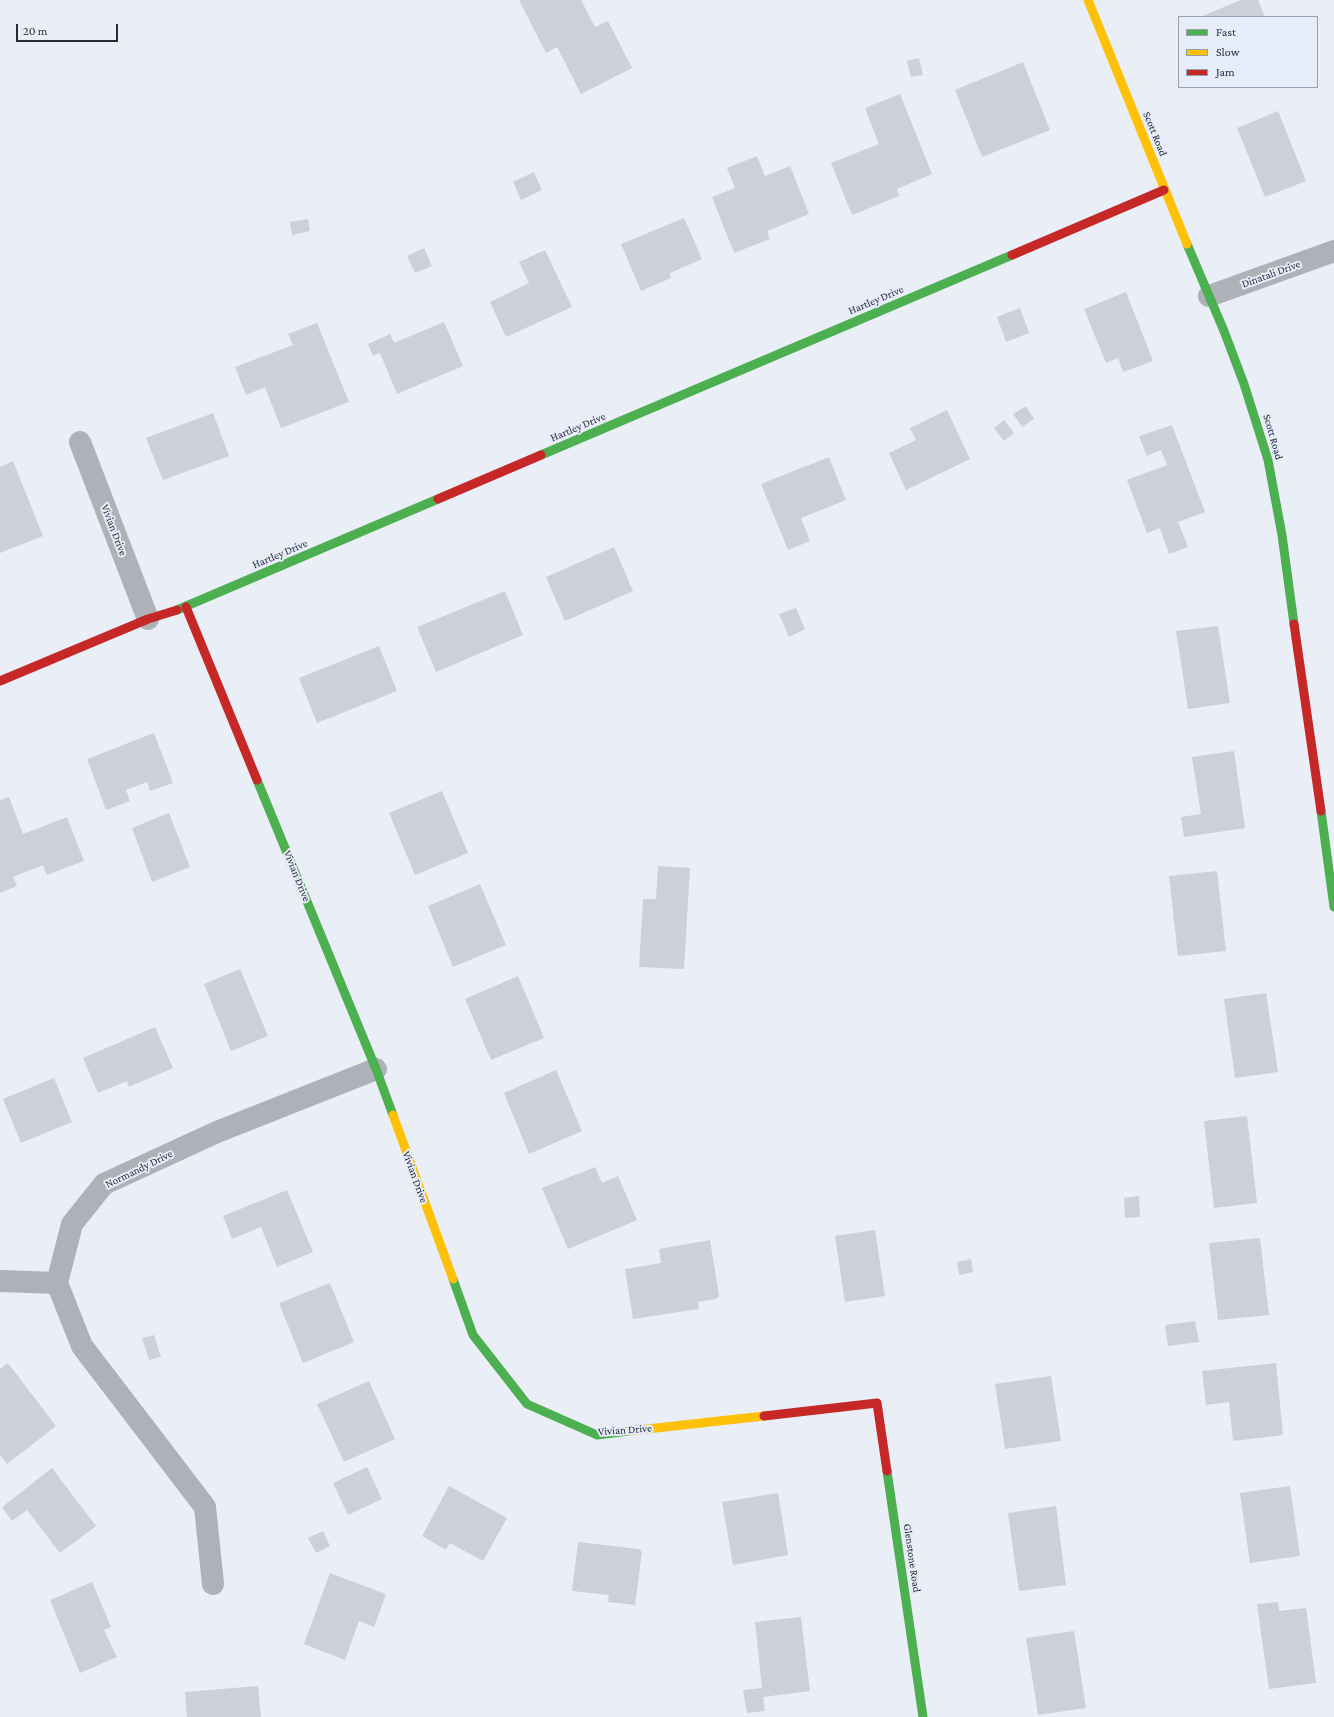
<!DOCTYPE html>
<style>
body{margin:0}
#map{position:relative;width:1334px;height:1717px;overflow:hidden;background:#eaeef6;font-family:"Crimson Pro",serif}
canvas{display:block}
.legend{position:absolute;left:1178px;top:16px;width:140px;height:72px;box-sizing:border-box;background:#e6ecfa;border:1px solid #999fac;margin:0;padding:5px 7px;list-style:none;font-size:12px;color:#262b38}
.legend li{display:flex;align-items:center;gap:8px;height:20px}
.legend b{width:20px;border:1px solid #999fac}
.scale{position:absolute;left:16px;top:24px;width:102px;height:18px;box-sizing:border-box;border:2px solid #262b38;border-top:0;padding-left:5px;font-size:12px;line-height:14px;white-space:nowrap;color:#262b38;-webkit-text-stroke:3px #e6ecfa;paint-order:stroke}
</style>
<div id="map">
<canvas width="1334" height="1717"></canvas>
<ul class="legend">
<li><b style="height:5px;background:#4caf50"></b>Fast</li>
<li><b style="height:5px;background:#ffc107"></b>Slow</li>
<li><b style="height:5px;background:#c62828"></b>Jam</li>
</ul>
<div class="scale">20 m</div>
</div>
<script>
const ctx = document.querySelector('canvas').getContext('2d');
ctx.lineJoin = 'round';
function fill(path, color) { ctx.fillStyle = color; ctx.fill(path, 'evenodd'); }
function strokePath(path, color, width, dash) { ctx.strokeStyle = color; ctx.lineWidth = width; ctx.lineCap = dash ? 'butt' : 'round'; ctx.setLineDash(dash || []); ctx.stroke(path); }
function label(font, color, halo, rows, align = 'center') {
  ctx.font = font + ' "Crimson Pro",serif'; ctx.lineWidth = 4; ctx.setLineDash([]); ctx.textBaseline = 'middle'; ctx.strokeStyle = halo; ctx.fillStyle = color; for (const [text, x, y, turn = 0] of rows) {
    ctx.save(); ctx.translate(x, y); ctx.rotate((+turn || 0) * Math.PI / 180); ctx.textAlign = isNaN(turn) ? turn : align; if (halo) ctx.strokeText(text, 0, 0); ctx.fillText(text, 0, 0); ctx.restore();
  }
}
const building = new Path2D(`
 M 519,0 L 581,0 L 595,27 L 608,21 L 632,68 L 581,94 L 557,47 L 546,53 Z
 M 1241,0 L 1258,0 L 1265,17 L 1200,17 Z
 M 919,58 L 923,75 L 911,77 L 907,61 Z
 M 1023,62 L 1050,130 L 982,157 L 955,90 Z
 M 900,94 L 932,174 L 897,189 L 899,196 L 852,215 L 831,163 L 879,144 L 865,108 Z
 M 1278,111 L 1306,181 L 1265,197 L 1237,128 Z
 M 757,156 L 765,176 L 790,166 L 809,214 L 767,231 L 770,239 L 734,253 L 712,197 L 735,188 L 727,168 Z
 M 534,172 L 542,190 L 521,200 L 513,182 Z
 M 684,218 L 702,259 L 670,273 L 671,278 L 641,291 L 621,244 Z
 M 308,219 L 310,231 L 292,235 L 290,222 Z
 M 424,248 L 432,266 L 415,273 L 407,256 Z
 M 545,250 L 572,307 L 506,337 L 490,302 L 529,283 L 519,262 Z
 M 1126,292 L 1153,361 L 1123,372 L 1118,358 L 1106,363 L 1084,309 Z
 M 1020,308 L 1029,333 L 1006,342 L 997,317 Z
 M 444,322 L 463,366 L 397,394 L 380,353 L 373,356 L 368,344 L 390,334 L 394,343 Z
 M 317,323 L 349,402 L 281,428 L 265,387 L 246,395 L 235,367 L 293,345 L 288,334 Z
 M 1026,406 L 1034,419 L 1022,427 L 1013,414 Z
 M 947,410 L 970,459 L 906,490 L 889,453 L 916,440 L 910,428 Z
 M 213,413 L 229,456 L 163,480 L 146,438 Z
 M 1004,420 L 1014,433 L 1004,441 L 994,428 Z
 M 1172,425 L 1205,512 L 1178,522 L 1188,547 L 1169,554 L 1160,528 L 1147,533 L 1127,480 L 1167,465 L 1161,450 L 1147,456 L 1139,436 Z
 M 829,457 L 846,500 L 801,518 L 810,541 L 788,550 L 761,484 Z
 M 13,461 L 43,536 L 0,553 L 0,467 Z
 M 614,547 L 633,591 L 565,621 L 546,577 Z
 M 505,591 L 523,635 L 436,672 L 417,627 Z
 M 796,608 L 805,629 L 789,637 L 779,614 Z
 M 1218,626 L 1230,703 L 1188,709 L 1176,631 Z
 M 379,646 L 397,691 L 317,723 L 299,678 Z
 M 154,733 L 173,783 L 150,791 L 147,782 L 126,790 L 130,801 L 106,810 L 87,759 Z
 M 1234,751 L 1245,828 L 1184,837 L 1181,817 L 1201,814 L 1192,757 Z
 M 442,791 L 468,853 L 415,875 L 389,813 Z
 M 9,797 L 23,834 L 67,817 L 84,861 L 47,875 L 43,865 L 13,877 L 17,886 L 0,893 L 0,800 Z
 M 169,813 L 190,867 L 152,882 L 132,828 Z
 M 658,866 L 690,868 L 684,969 L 639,967 L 643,899 L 656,899 Z
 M 1217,871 L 1226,951 L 1178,956 L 1169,876 Z
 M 480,884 L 506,945 L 453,967 L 428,906 Z
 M 240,969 L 268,1036 L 231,1051 L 204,984 Z
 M 518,976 L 544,1038 L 491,1060 L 465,999 Z
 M 1266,993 L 1278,1072 L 1235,1078 L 1224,999 Z
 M 155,1027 L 173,1068 L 129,1087 L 127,1081 L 98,1093 L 83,1058 Z
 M 556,1070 L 582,1131 L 529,1154 L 504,1093 Z
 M 54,1078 L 72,1122 L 21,1143 L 3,1099 Z
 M 1247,1116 L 1257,1203 L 1214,1208 L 1204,1121 Z
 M 595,1167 L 602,1183 L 618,1176 L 637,1220 L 568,1249 L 542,1188 Z
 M 287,1190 L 313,1252 L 277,1267 L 261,1227 L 232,1239 L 223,1216 Z
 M 1139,1196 L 1140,1217 L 1125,1218 L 1124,1198 Z
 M 875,1230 L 885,1296 L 845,1302 L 835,1236 Z
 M 1260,1238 L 1269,1315 L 1218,1320 L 1209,1243 Z
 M 710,1240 L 719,1296 L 716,1299 L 698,1302 L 699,1309 L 633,1319 L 625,1269 L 661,1263 L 659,1249 Z
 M 971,1259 L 973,1272 L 959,1275 L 957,1262 Z
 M 330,1283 L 354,1342 L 303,1363 L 279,1303 Z
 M 1195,1321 L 1199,1342 L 1168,1346 L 1165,1325 Z
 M 154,1335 L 161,1357 L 149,1360 L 142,1338 Z
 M 8,1363 L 56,1426 L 7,1464 L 0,1455 L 0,1369 Z
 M 1276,1363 L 1283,1435 L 1233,1441 L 1229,1402 L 1206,1405 L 1202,1371 Z
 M 1051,1376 L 1061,1441 L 1005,1449 L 995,1384 Z
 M 369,1381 L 395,1439 L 344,1462 L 317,1404 Z
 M 367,1467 L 382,1499 L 348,1515 L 333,1483 Z
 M 52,1468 L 96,1526 L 60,1553 L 27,1510 L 12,1521 L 2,1507 Z
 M 449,1486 L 507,1518 L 483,1561 L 450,1543 L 446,1550 L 422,1536 Z
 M 1290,1486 L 1300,1556 L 1250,1563 L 1240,1493 Z
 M 778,1493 L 788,1555 L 733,1565 L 722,1502 Z
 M 1056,1506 L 1066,1585 L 1019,1591 L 1008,1513 Z
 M 323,1531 L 330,1546 L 316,1553 L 308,1538 Z
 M 578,1542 L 639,1549 L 642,1552 L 635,1605 L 608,1602 L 609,1595 L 572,1591 Z
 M 330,1573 L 386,1594 L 374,1627 L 359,1621 L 345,1660 L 304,1644 Z
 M 92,1582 L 111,1627 L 104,1630 L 117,1657 L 80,1673 L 50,1600 Z
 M 1278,1602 L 1279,1611 L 1306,1608 L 1316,1683 L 1269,1689 L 1257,1604 Z
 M 801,1617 L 810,1691 L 763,1697 L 765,1711 L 747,1713 L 743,1690 L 762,1688 L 755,1622 Z
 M 1074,1631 L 1086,1708 L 1038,1715 L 1026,1638 Z
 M 258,1686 L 261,1717 L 187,1717 L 185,1692 Z`);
const street = new Path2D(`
 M 1209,296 L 1334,251
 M 80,442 L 148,619
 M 0,1281 L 57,1283
 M 213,1584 L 205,1507 L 82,1346 L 57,1283 L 72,1224 L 104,1184 L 217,1132 L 376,1069`);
const fast = new Path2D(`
 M 1187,244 L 1224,331 L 1244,384 L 1268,460 L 1282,535 L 1294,624
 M 541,455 L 1012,255
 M 177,610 L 438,499
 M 257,780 L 376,1069 L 393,1115
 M 1321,811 L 1334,907
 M 453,1279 L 473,1335 L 527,1404 L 597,1435 L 629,1431
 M 887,1471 L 923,1717`);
const slow = new Path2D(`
 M 1088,0 L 1187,244
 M 393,1115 L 453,1279
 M 629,1431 L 764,1416`);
const jam = new Path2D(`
 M 1012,255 L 1164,190
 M 438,499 L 541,455
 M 186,607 L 257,780
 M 1294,624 L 1321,811
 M 0,681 L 148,619 L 177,610
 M 764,1416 L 877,1403 L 887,1471`);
const streetNames = [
 ["Scott Road",1155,134,68],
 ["Dinatali Drive",1271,274,-20],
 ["Hartley Drive",876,300,-23],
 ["Hartley Drive",578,427,-23],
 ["Scott Road",1273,437,74],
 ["Vivian Drive",114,530,69],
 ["Hartley Drive",280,554,-23],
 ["Vivian Drive",297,876,68],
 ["Normandy Drive",139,1169,-26],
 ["Vivian Drive",415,1177,70],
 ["Vivian Drive",625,1430,-4],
 ["Glenstone Road",912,1558,82]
];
fill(building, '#ccd0da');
strokePath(street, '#aeb1b7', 22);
strokePath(fast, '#4caf50', 9);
strokePath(slow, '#ffc107', 9);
strokePath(jam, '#c62828', 9);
label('11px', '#262b38', '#e6ecfa', streetNames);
</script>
